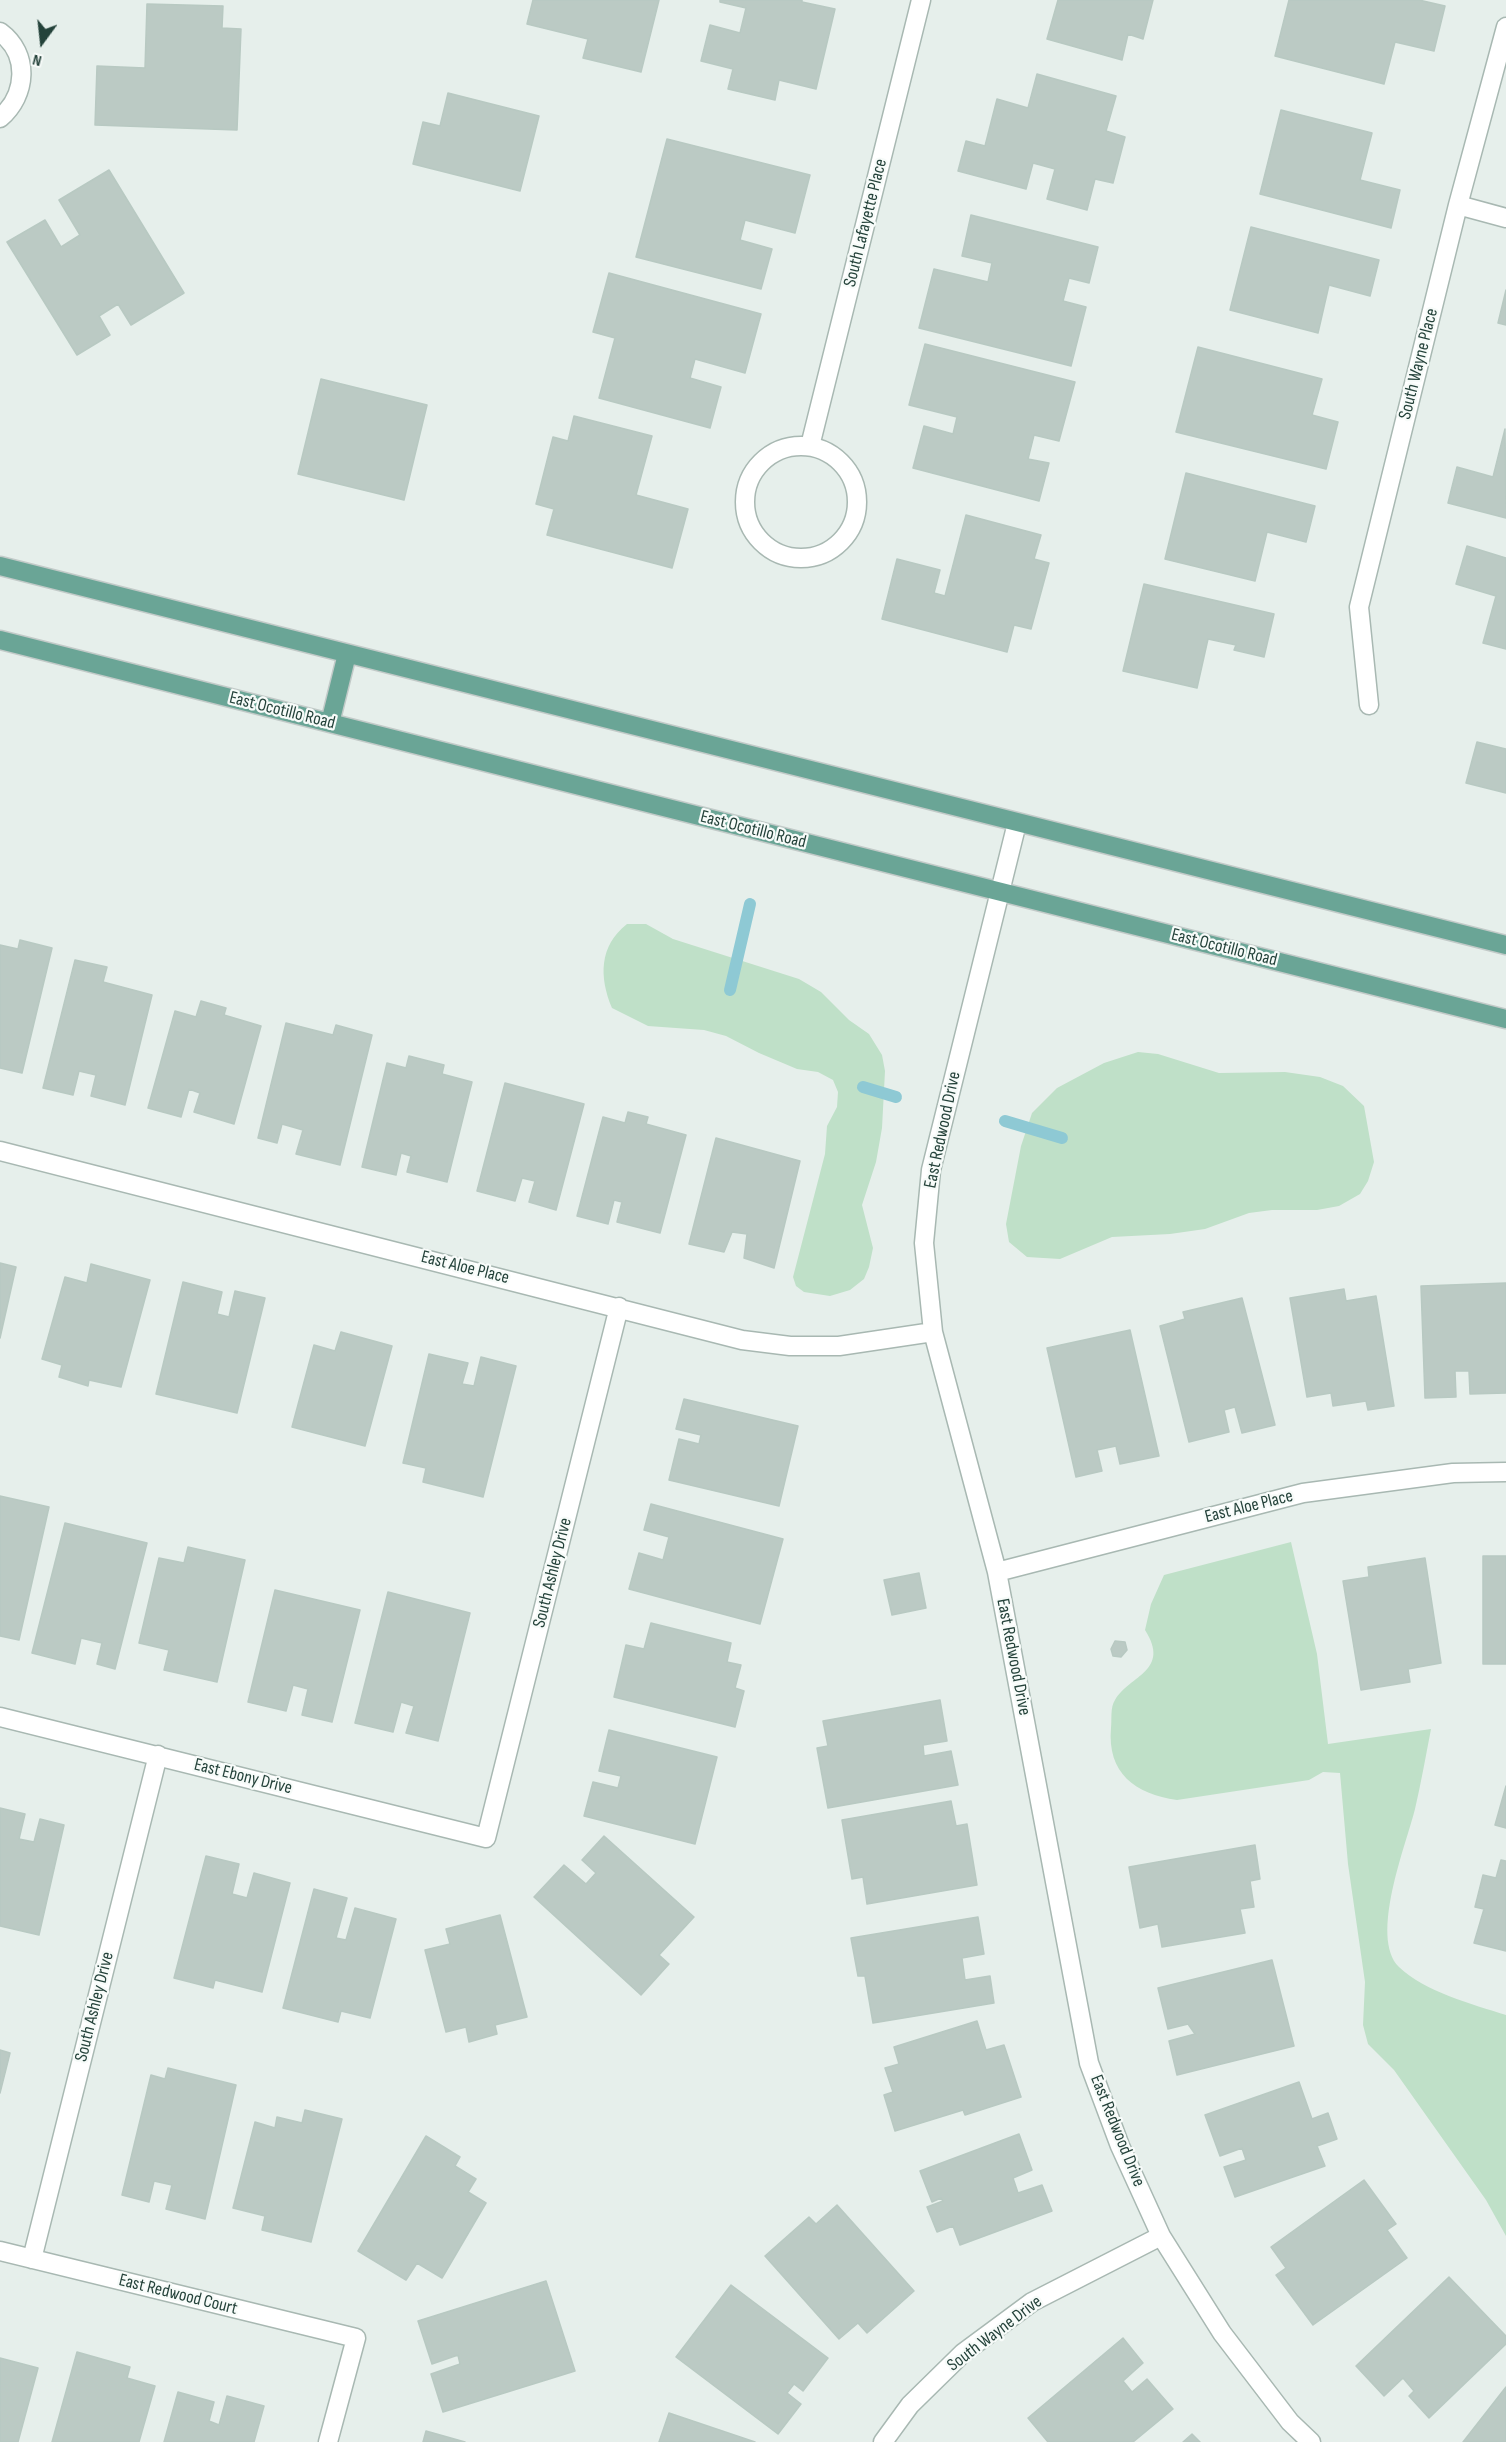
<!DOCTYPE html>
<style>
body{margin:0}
#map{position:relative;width:1506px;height:2442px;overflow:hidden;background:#e6efeb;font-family:"Sofia Sans Condensed",sans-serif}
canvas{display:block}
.north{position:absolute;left:12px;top:12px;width:60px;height:60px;-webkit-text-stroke:4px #f7fbf9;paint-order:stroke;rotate:195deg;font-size:16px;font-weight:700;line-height:24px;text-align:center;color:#24423a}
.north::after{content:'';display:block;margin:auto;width:21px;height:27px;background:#24423a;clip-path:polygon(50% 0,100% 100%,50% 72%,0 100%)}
</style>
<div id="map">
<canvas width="1506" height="2442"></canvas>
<div class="north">N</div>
</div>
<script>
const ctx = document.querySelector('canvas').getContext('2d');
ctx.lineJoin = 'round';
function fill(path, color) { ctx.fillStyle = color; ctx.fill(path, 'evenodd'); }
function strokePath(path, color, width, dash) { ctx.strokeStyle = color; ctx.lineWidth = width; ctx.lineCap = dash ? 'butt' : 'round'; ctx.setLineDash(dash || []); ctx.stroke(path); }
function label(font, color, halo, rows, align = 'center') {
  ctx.font = font + ' "Sofia Sans Condensed",sans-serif'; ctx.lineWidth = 4.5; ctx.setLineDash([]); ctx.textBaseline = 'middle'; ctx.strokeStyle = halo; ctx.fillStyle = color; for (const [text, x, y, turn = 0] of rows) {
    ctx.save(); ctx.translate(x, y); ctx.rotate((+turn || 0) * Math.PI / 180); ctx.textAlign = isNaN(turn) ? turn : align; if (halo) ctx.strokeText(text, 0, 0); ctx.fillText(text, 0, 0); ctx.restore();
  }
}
const green = new Path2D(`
 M 627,924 L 646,924 L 673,939 L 799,979 L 821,992 L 849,1020 L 869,1034 L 882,1055 L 885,1071 L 882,1128 L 876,1162 L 862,1205 L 873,1248 L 869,1267 L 864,1279 L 850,1290 L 830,1296 L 804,1292 L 796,1286 L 793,1277 L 825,1154 L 827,1126 L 837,1107 L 838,1092 L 833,1080 L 818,1072 L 797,1069 L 759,1053 L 726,1036 L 704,1030 L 648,1026 L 612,1008 C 599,977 599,946 627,924 Z
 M 1138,1052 L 1158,1054 L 1219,1073 L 1285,1072 L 1320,1077 L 1343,1086 L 1364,1106 L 1374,1162 L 1368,1181 L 1360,1194 L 1339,1206 L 1317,1210 L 1272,1210 L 1249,1213 L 1205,1229 L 1170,1234 L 1112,1237 L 1060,1259 L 1027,1257 L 1009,1242 L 1006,1224 L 1021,1146 L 1032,1113 L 1057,1088 L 1104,1063 Z
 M 1291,1542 L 1317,1654 L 1328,1744 L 1431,1729 C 1426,1755 1421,1783 1415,1809 C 1406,1845 1369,1937 1399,1967 C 1425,1992 1472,2004 1506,2015 L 1506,2236 L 1486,2200 L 1394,2070 L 1368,2044 L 1363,2025 L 1365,1982 L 1348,1864 L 1340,1773 L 1323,1772 L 1309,1780 L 1177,1800 C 1135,1794 1107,1773 1111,1728 C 1112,1720 1110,1707 1115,1700 C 1130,1675 1171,1671 1145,1630 L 1151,1604 L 1164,1575 Z`);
const stream = new Path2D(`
 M 730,990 L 750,904
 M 863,1087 L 896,1097
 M 1005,1121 L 1062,1138`);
const building = new Path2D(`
 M 533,0 L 659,0 L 641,72 L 583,58 L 588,39 L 527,24 Z
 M 720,0 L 802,0 L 802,2 L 835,9 L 816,89 L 779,80 L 775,100 L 728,89 L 733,69 L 701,61 L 710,25 L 740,33 L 746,8 L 720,2 Z
 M 1058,0 L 1153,0 L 1143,39 L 1128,34 L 1122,60 L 1047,39 Z
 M 1289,0 L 1419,0 L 1445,6 L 1434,51 L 1395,42 L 1384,84 L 1275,56 Z
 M 147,4 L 223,6 L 222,28 L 241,29 L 237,130 L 95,125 L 97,66 L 145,68 Z
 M 1037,74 L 1116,96 L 1106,131 L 1125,137 L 1113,183 L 1095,179 L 1087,210 L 1047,199 L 1055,169 L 1033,163 L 1026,189 L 958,171 L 966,141 L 985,146 L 997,99 L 1028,108 Z
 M 448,93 L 539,116 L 520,191 L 413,164 L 423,122 L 440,126 Z
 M 1281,110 L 1372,133 L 1360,180 L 1400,190 L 1391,228 L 1260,194 Z
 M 667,139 L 810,175 L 795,233 L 745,220 L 740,240 L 772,249 L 761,289 L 636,257 Z
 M 109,170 L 184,293 L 131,325 L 118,304 L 99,316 L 110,335 L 77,355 L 7,242 L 45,220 L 61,247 L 80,235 L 59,200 Z
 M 971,215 L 1098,247 L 1089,283 L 1069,278 L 1063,301 L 1086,307 L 1071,366 L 919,328 L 934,269 L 988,282 L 992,263 L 962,256 Z
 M 1251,227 L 1379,260 L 1370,296 L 1329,285 L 1318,333 L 1230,310 Z
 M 609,273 L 761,314 L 745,373 L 695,359 L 690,378 L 721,387 L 710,428 L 599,398 L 615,338 L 593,332 Z
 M 1506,290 L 1506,325 L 1498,323 Z
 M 925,344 L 1075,382 L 1059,441 L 1034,435 L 1028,459 L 1049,463 L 1039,501 L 913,468 L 924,426 L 953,434 L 957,417 L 909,405 Z
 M 1198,347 L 1322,379 L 1312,415 L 1338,422 L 1326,469 L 1176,432 Z
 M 321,379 L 427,405 L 404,500 L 298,474 Z
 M 574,416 L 652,436 L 636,495 L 688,509 L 672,568 L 547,535 L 554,509 L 536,504 L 553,437 L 568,441 Z
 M 1505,429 L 1506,518 L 1448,503 L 1457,467 L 1493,477 Z
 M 1186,473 L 1315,506 L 1306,542 L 1267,532 L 1255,581 L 1165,559 Z
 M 966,515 L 1041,535 L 1034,559 L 1049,563 L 1031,629 L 1014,625 L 1007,652 L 882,619 L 897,559 L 940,570 L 934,593 L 945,596 Z
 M 1467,546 L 1506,558 L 1506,649 L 1483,643 L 1496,596 L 1456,584 Z
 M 1144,584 L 1274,614 L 1264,657 L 1234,650 L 1236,645 L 1208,639 L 1197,688 L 1123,671 Z
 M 1477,742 L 1506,749 L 1506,793 L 1466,783 Z
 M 20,940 L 52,948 L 22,1073 L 0,1068 L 0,945 L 18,949 Z
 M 75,960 L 107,967 L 103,982 L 152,995 L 125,1105 L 91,1096 L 96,1075 L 79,1071 L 73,1095 L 43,1088 Z
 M 201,1001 L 226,1008 L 224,1015 L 261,1026 L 234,1124 L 194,1112 L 200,1093 L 189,1089 L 181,1117 L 148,1108 L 175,1011 L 196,1017 Z
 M 286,1023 L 333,1035 L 336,1025 L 372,1035 L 340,1165 L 296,1154 L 303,1130 L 282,1124 L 277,1143 L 258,1138 Z
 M 409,1056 L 444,1065 L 442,1074 L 472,1082 L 447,1182 L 407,1172 L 411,1156 L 401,1153 L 396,1175 L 362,1167 L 387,1063 L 406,1068 Z
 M 505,1083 L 584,1104 L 556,1210 L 529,1202 L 535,1181 L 522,1178 L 515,1201 L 477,1191 Z
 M 628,1112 L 648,1117 L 646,1124 L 686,1135 L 660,1233 L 617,1222 L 622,1202 L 614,1200 L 608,1224 L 577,1216 L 603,1117 L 625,1123 Z
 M 716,1138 L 800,1161 L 774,1268 L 744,1258 L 747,1234 L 732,1232 L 724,1252 L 689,1244 Z
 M 0,1263 L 16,1267 L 0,1338 Z
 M 91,1264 L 150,1280 L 121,1387 L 89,1380 L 88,1386 L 59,1377 L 62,1365 L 42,1359 L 65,1277 L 87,1283 Z
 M 183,1282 L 222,1292 L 217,1314 L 229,1317 L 235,1291 L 265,1298 L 237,1413 L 156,1394 Z
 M 1506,1283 L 1506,1393 L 1470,1394 L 1469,1371 L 1455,1371 L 1456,1397 L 1425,1398 L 1421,1286 Z
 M 1344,1289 L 1346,1301 L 1376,1296 L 1394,1406 L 1368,1410 L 1366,1401 L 1333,1406 L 1331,1393 L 1307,1397 L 1290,1298 Z
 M 1242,1298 L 1275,1425 L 1242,1433 L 1235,1407 L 1224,1410 L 1229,1432 L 1189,1442 L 1160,1326 L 1185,1319 L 1183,1312 Z
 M 1130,1330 L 1159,1456 L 1120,1464 L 1116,1446 L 1097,1450 L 1102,1471 L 1076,1477 L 1047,1348 Z
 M 341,1332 L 392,1346 L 365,1446 L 292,1427 L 314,1345 L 335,1351 Z
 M 429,1354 L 468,1363 L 462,1384 L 474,1386 L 481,1357 L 516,1366 L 483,1497 L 423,1482 L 426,1468 L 403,1463 Z
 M 684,1399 L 798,1426 L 779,1506 L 669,1480 L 679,1439 L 699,1444 L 701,1435 L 676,1429 Z
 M 0,1496 L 49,1507 L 19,1640 L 0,1636 Z
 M 651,1504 L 783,1539 L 760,1624 L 629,1589 L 639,1553 L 663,1560 L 669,1537 L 644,1530 Z
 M 65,1523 L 147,1543 L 115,1669 L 97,1664 L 102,1643 L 81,1638 L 75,1664 L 32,1653 Z
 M 188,1547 L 245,1560 L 217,1682 L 164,1670 L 169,1650 L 139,1643 L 159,1558 L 184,1563 Z
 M 1483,1556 L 1506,1556 L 1506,1664 L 1483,1664 Z
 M 1425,1558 L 1441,1663 L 1408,1669 L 1410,1682 L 1361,1690 L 1343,1581 L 1369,1577 L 1368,1567 Z
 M 919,1573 L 926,1608 L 892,1615 L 884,1580 Z
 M 275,1590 L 360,1610 L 332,1722 L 302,1715 L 308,1689 L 293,1685 L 286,1711 L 248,1702 Z
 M 388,1592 L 470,1613 L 438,1741 L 406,1733 L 414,1706 L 401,1702 L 393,1732 L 355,1723 Z
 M 651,1623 L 731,1643 L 727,1662 L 741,1665 L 735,1688 L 744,1691 L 735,1727 L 614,1697 L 626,1645 L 644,1649 Z
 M 1115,1641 L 1125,1642 L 1127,1650 L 1121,1657 L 1113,1656 L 1111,1649 Z
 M 940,1700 L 947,1741 L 923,1745 L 924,1756 L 951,1751 L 958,1785 L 828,1808 L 817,1748 L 828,1746 L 823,1721 Z
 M 609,1730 L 717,1757 L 695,1844 L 584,1816 L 593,1782 L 618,1788 L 621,1776 L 599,1771 Z
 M 1506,1786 L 1506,1828 L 1495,1825 Z
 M 951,1801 L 956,1826 L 967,1824 L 977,1885 L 867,1904 L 863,1877 L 852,1879 L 842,1820 Z
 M 0,1808 L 25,1814 L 19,1839 L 34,1842 L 40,1819 L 64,1825 L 39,1935 L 0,1926 Z
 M 604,1836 L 694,1917 L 659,1955 L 669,1964 L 641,1995 L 534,1897 L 564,1865 L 586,1884 L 596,1873 L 582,1860 Z
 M 1255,1845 L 1260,1879 L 1250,1881 L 1254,1907 L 1240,1909 L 1245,1933 L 1162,1947 L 1158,1924 L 1140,1928 L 1129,1867 Z
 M 206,1856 L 239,1864 L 232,1894 L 247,1898 L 254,1873 L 290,1883 L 262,1992 L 215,1980 L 213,1988 L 174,1978 Z
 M 1501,1860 L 1506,1861 L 1506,1951 L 1474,1943 L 1484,1909 L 1475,1907 L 1483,1875 L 1496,1878 Z
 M 314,1889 L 347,1898 L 336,1938 L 346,1940 L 355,1908 L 396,1919 L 370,2018 L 341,2011 L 338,2022 L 283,2008 Z
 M 500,1915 L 527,2017 L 495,2025 L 497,2034 L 469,2042 L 466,2027 L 446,2032 L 425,1950 L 450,1944 L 446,1929 Z
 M 978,1917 L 984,1954 L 962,1958 L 965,1980 L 990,1976 L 994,2003 L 873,2023 L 865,1976 L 858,1976 L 851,1938 Z
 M 1272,1960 L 1294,2046 L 1177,2075 L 1169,2041 L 1195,2034 L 1188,2024 L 1168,2029 L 1158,1988 Z
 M 977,2021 L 986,2050 L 1004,2045 L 1021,2097 L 965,2115 L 963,2110 L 895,2131 L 884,2095 L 893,2092 L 885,2068 L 899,2064 L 894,2047 Z
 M 0,2050 L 10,2053 L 0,2093 Z
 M 168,2068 L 236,2085 L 205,2219 L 166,2209 L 172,2185 L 154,2181 L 149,2202 L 122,2195 L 151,2075 L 165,2079 Z
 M 1299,2082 L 1312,2119 L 1328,2113 L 1337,2139 L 1317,2146 L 1325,2166 L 1235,2197 L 1224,2167 L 1246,2160 L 1242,2148 L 1220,2156 L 1205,2115 Z
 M 305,2110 L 342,2119 L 311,2242 L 262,2230 L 265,2216 L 233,2208 L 255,2122 L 275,2128 L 277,2117 L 302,2123 Z
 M 1019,2134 L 1032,2170 L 1013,2178 L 1018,2193 L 1042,2185 L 1052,2211 L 960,2245 L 953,2226 L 937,2232 L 927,2207 L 943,2201 L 941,2198 L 932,2202 L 920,2171 Z
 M 426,2136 L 460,2157 L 455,2166 L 476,2179 L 468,2192 L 486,2203 L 442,2278 L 417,2263 L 406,2280 L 358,2251 Z
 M 1364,2180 L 1396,2224 L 1387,2230 L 1407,2258 L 1313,2325 L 1276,2275 L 1286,2268 L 1271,2247 Z
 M 837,2205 L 914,2291 L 867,2333 L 858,2323 L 839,2339 L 765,2256 L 809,2217 L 816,2224 Z
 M 1449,2277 L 1506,2336 L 1506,2344 L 1429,2418 L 1409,2396 L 1414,2391 L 1403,2378 L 1384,2396 L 1356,2366 Z
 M 546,2281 L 575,2371 L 443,2412 L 431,2374 L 460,2364 L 458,2355 L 432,2364 L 418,2321 Z
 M 731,2285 L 828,2358 L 803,2391 L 794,2384 L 787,2393 L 801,2404 L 778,2434 L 676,2357 Z
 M 1123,2338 L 1143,2363 L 1123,2381 L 1132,2392 L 1147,2379 L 1173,2409 L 1133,2442 L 1048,2442 L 1028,2418 Z
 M 77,2352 L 130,2367 L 127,2378 L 155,2386 L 139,2442 L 52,2442 Z
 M 0,2358 L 38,2368 L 18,2442 L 0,2442 Z
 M 1506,2387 L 1506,2442 L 1463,2442 Z
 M 178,2392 L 214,2402 L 209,2421 L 219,2425 L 227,2396 L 264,2406 L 254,2442 L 164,2442 Z
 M 669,2413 L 755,2442 L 659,2442 Z
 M 426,2431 L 465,2442 L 423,2442 Z
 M 1192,2434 L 1200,2442 L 1183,2442 Z`);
const minor = new Path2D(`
 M 0,32 C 30,54 27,95 0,118
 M 1458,205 L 1506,218
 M745 502a56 56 0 1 1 112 0a56 56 0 1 1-112 0Z
 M 810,446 L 921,0
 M 1369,705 L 1359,607 L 1458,205 L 1506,27
 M 1017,823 L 931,1170 L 924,1243 L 933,1332 L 997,1572 L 1089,2063 L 1120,2146 L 1161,2236 L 1222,2333 L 1290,2422 L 1311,2442
 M 0,1151 L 742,1340 L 790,1346 L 839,1346 L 933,1332
 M 997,1572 L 1303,1493 L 1453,1473 L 1506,1472
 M 0,1717 L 486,1838 L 619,1307
 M 0,2251 L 356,2338 L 328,2442
 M 32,2259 L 158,1755
 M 883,2442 L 910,2405 L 963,2353 L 1032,2302 L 1161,2236`);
const major = new Path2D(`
 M 0,566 L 1506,945
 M 0,640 L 1506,1019
 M 330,723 L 347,654`);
const streetNames = [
 ["South Lafayette Place",866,223,-76],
 ["South Wayne Place",1419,364,-76],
 ["East Ocotillo Road",282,711,14],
 ["East Ocotillo Road",753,830,14],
 ["East Ocotillo Road",1224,948,14],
 ["East Redwood Drive",943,1130,-78],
 ["East Aloe Place",465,1268,14],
 ["East Aloe Place",1249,1507,-14],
 ["South Ashley Drive",553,1573,-76],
 ["East Redwood Drive",1013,1657,79],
 ["East Ebony Drive",243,1777,14],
 ["South Ashley Drive",95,2007,-76],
 ["East Redwood Drive",1117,2131,68],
 ["East Redwood Court",178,2295,14],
 ["South Wayne Drive",995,2334,-37]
];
fill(green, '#bfe0c8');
strokePath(stream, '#8ec9d4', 12);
fill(building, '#bbcac4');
strokePath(building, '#b8c9c2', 1.5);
strokePath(minor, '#a8b8b2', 21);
strokePath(major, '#c2cac8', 21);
strokePath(minor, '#fff', 18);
strokePath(major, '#6aa596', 18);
label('18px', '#24423a', '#f7fbf9', streetNames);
</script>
